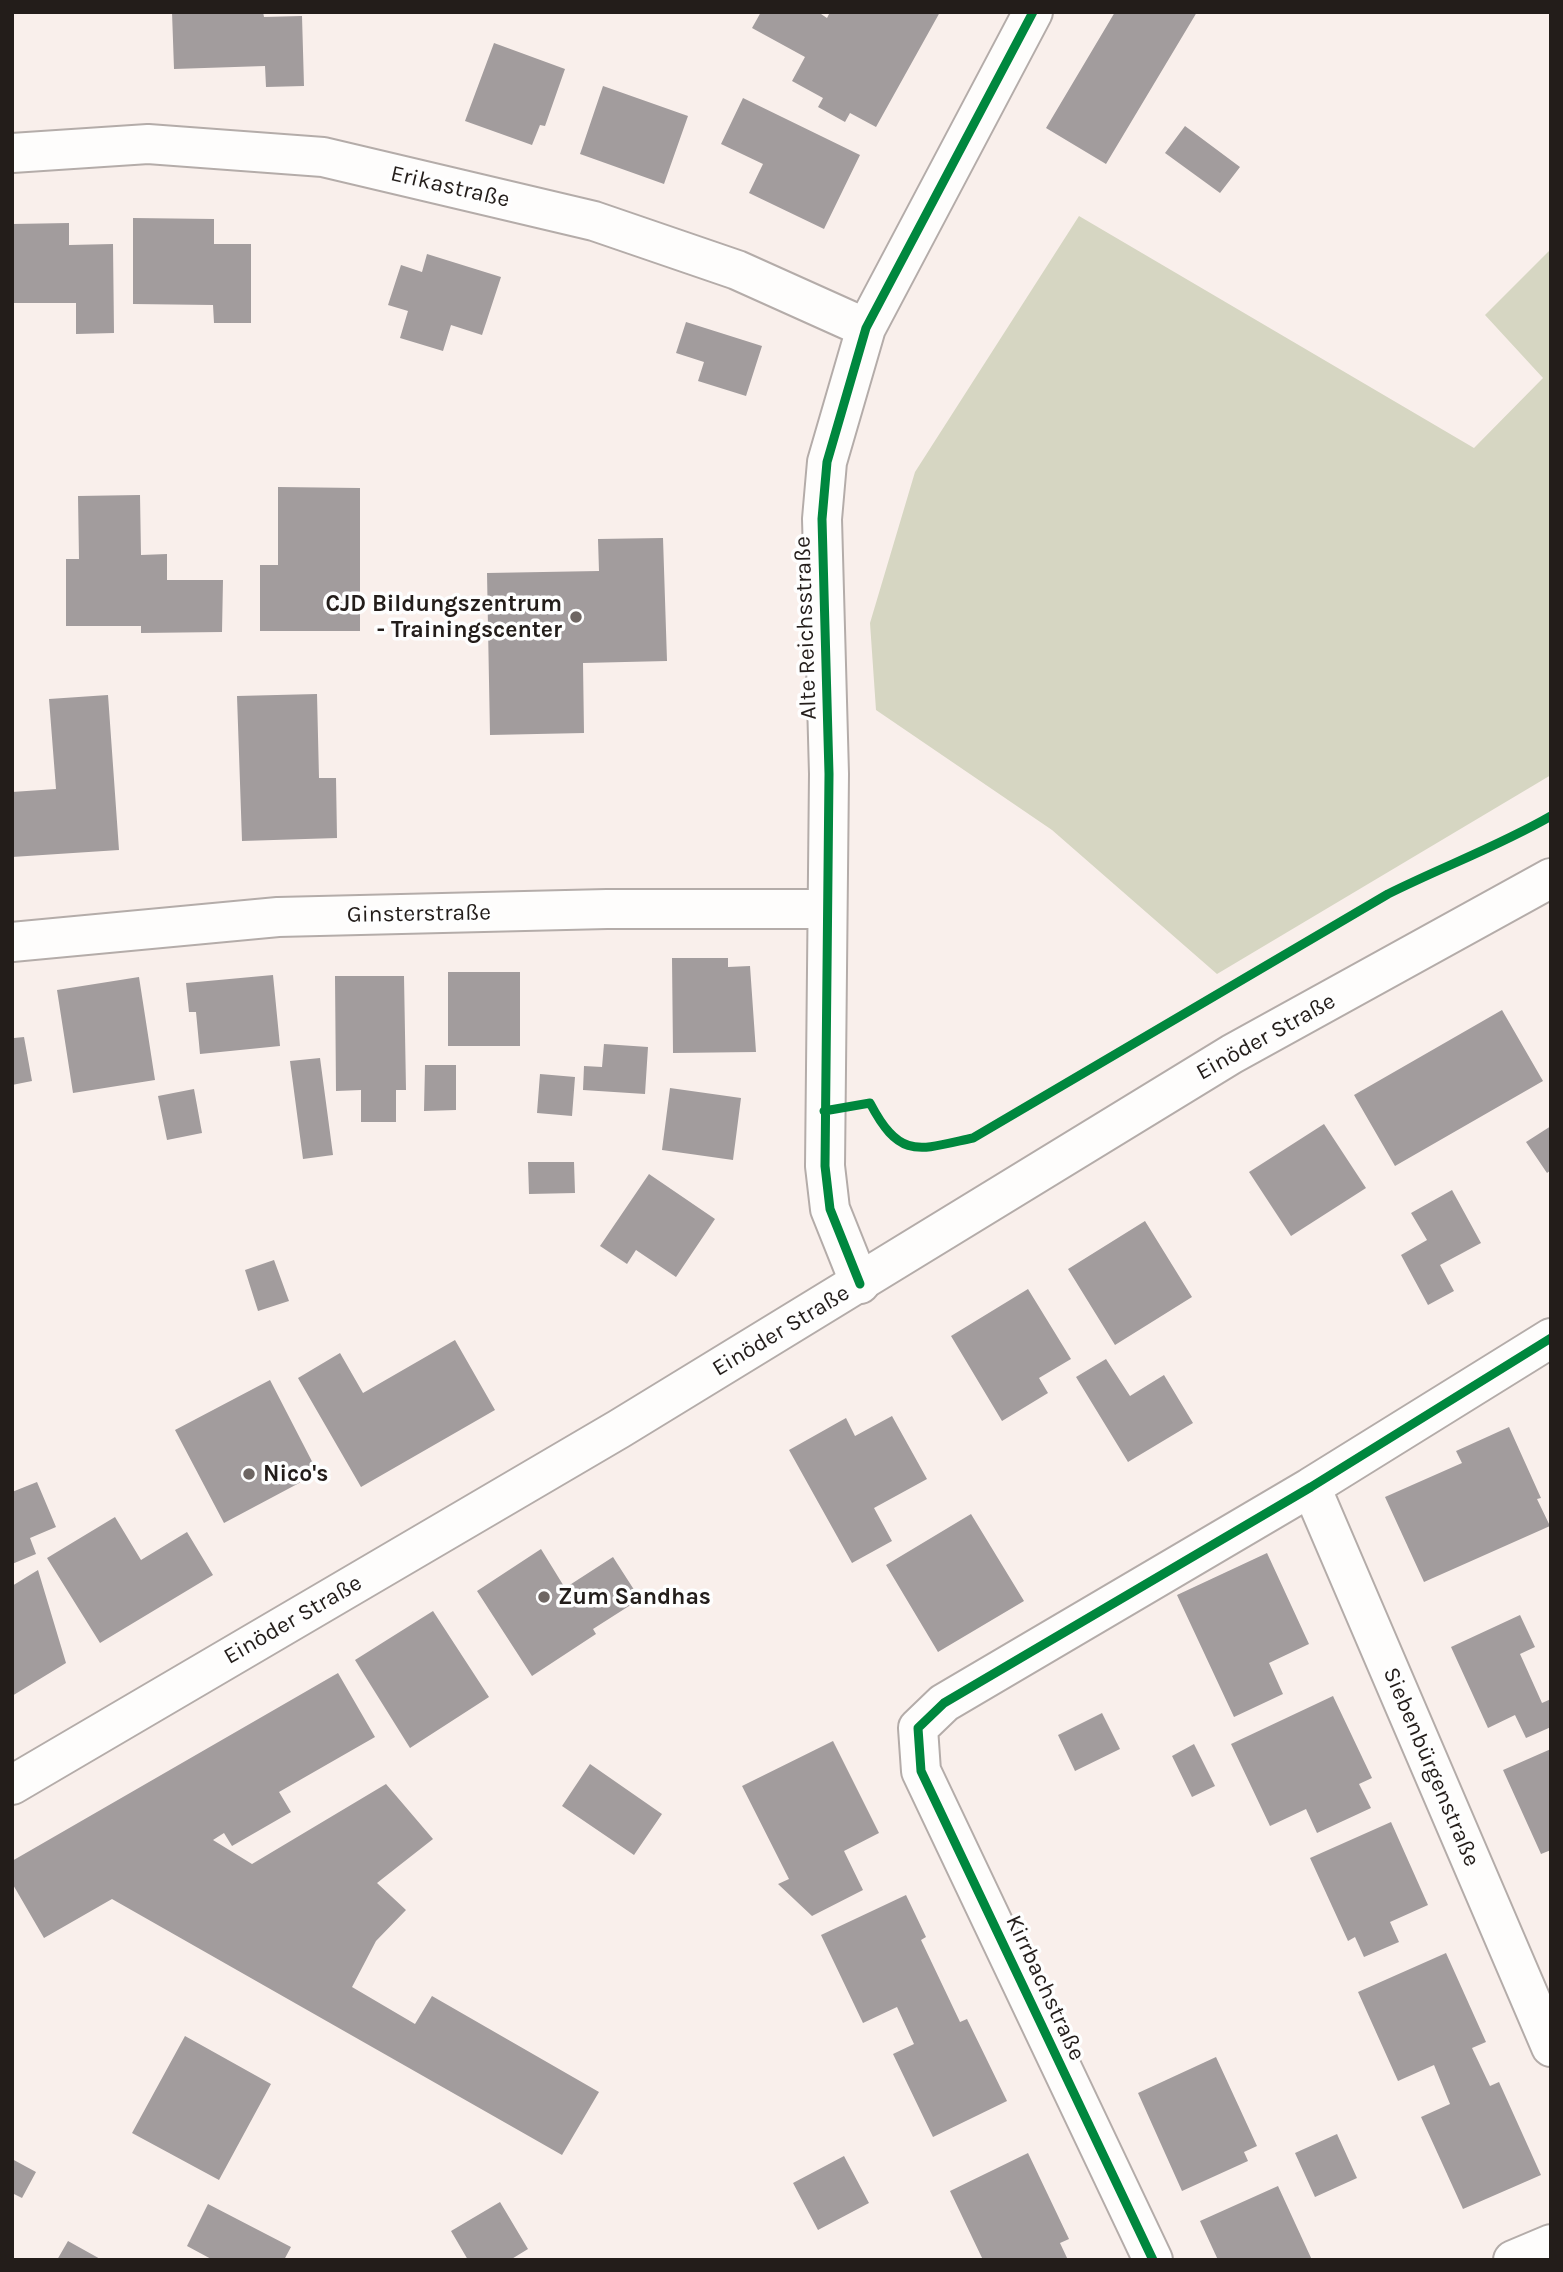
<!DOCTYPE html>
<meta charset="utf-8">
<style>
body{margin:0}
#map{position:relative;width:1563px;height:2272px;overflow:hidden;background:#f9efeb;font-family:Karla,sans-serif}
canvas{display:block}
.frame{position:absolute;inset:0;border:14px solid #231d1a;pointer-events:none}
</style>
<div id="map">
<canvas width="1563" height="2272"></canvas>
<div class="frame"></div>
</div>
<script>
const ctx = document.querySelector('canvas').getContext('2d');
ctx.lineJoin = 'round';
function fill(path, color) { ctx.fillStyle = color; ctx.fill(path, 'evenodd'); }
function strokePath(path, color, width, dash) { ctx.strokeStyle = color; ctx.lineWidth = width; ctx.lineCap = dash ? 'butt' : 'round'; ctx.setLineDash(dash || []); ctx.stroke(path); }
function label(font, color, halo, rows, align = 'center') {
  ctx.font = font + ' Karla,sans-serif'; ctx.lineWidth = 7; ctx.setLineDash([]); ctx.textBaseline = 'middle'; ctx.strokeStyle = halo; ctx.fillStyle = color; for (const [text, x, y, turn = 0] of rows) {
    ctx.save(); ctx.translate(x, y); ctx.rotate((+turn || 0) * Math.PI / 180); ctx.textAlign = isNaN(turn) ? turn : align; if (halo) ctx.strokeText(text, 0, 0); ctx.fillText(text, 0, 0); ctx.restore();
  }
}
const green = new Path2D(`
 M 1079,216 L 1474,448 L 1543,378 L 1485,315 L 1551,249 L 1551,775 L 1217,974 L 1052,830 L 876,710 L 870,623 L 915,472 Z`);
const building = new Path2D(`
 M 172,12 L 263,12 L 264,17 L 302,16 L 304,86 L 266,87 L 265,66 L 174,69 Z
 M 761,12 L 818,12 L 827,18 L 830,12 L 940,12 L 876,127 L 850,113 L 845,122 L 818,107 L 823,98 L 792,81 L 805,57 L 752,28 Z
 M 1115,12 L 1197,12 L 1106,164 L 1046,128 Z
 M 494,43 L 565,69 L 545,126 L 540,125 L 532,145 L 465,121 Z
 M 603,86 L 688,116 L 664,184 L 580,154 Z
 M 743,98 L 860,155 L 824,229 L 749,193 L 763,164 L 721,144 Z
 M 1185,126 L 1240,167 L 1220,193 L 1165,153 Z
 M 133,218 L 214,219 L 214,244 L 251,244 L 251,323 L 214,323 L 213,305 L 133,304 Z
 M 69,223 L 69,245 L 113,244 L 114,333 L 76,334 L 76,303 L 12,303 L 12,224 Z
 M 427,254 L 501,277 L 482,335 L 451,325 L 443,351 L 400,338 L 408,311 L 388,305 L 401,265 L 422,272 Z
 M 686,322 L 762,346 L 746,396 L 698,381 L 704,362 L 676,353 Z
 M 278,487 L 360,488 L 360,631 L 260,631 L 260,565 L 278,565 Z
 M 140,495 L 141,555 L 167,554 L 167,580 L 223,580 L 222,632 L 141,633 L 141,626 L 66,626 L 66,559 L 79,559 L 78,496 Z
 M 663,538 L 667,661 L 583,663 L 584,733 L 490,735 L 487,573 L 599,571 L 598,539 Z
 M 317,694 L 319,778 L 336,778 L 337,838 L 242,841 L 237,696 Z
 M 108,695 L 119,850 L 12,857 L 12,792 L 56,789 L 49,699 Z
 M 672,958 L 728,958 L 728,967 L 750,966 L 756,1052 L 673,1053 Z
 M 448,972 L 520,972 L 520,1046 L 448,1046 Z
 M 273,975 L 280,1046 L 200,1054 L 196,1012 L 189,1012 L 186,983 Z
 M 335,976 L 404,976 L 406,1090 L 396,1090 L 396,1122 L 361,1122 L 361,1090 L 336,1091 Z
 M 139,977 L 155,1080 L 73,1093 L 57,990 Z
 M 1502,1010 L 1543,1081 L 1395,1166 L 1354,1095 Z
 M 12,1034 L 14,1038 L 24,1037 L 32,1081 L 12,1085 Z
 M 604,1044 L 648,1047 L 645,1094 L 583,1090 L 584,1066 L 602,1067 Z
 M 320,1058 L 333,1155 L 303,1159 L 290,1061 Z
 M 425,1065 L 456,1065 L 456,1110 L 424,1111 Z
 M 540,1074 L 575,1077 L 572,1116 L 537,1113 Z
 M 670,1088 L 741,1098 L 733,1160 L 662,1150 Z
 M 194,1089 L 202,1133 L 167,1140 L 158,1096 Z
 M 1324,1124 L 1366,1188 L 1291,1236 L 1249,1172 Z
 M 1551,1126 L 1551,1170 L 1547,1173 L 1526,1142 Z
 M 528,1162 L 574,1162 L 575,1193 L 529,1194 Z
 M 649,1174 L 715,1219 L 676,1277 L 636,1250 L 627,1264 L 600,1246 Z
 M 1452,1190 L 1481,1243 L 1440,1265 L 1454,1291 L 1428,1305 L 1401,1255 L 1427,1240 L 1411,1213 Z
 M 1145,1221 L 1192,1297 L 1115,1345 L 1068,1269 Z
 M 274,1260 L 289,1301 L 258,1311 L 245,1270 Z
 M 1028,1289 L 1071,1359 L 1039,1378 L 1048,1393 L 1002,1421 L 951,1336 Z
 M 455,1340 L 495,1410 L 361,1487 L 298,1378 L 340,1353 L 363,1393 Z
 M 1106,1359 L 1130,1396 L 1164,1375 L 1193,1423 L 1128,1462 L 1076,1377 Z
 M 270,1380 L 318,1473 L 224,1523 L 175,1430 Z
 M 892,1416 L 927,1479 L 874,1508 L 892,1541 L 852,1563 L 789,1450 L 846,1418 L 855,1436 Z
 M 1509,1427 L 1541,1498 L 1537,1499 L 1550,1526 L 1424,1582 L 1385,1497 L 1462,1463 L 1456,1451 Z
 M 37,1482 L 56,1527 L 30,1538 L 36,1554 L 12,1564 L 12,1492 Z
 M 971,1514 L 1024,1601 L 938,1652 L 886,1565 Z
 M 115,1517 L 141,1560 L 187,1532 L 213,1575 L 100,1643 L 47,1558 Z
 M 541,1549 L 565,1588 L 613,1557 L 640,1599 L 593,1629 L 596,1634 L 532,1676 L 477,1591 Z
 M 1267,1553 L 1309,1644 L 1269,1663 L 1283,1694 L 1234,1717 L 1177,1595 Z
 M 38,1570 L 66,1663 L 12,1696 L 12,1586 Z
 M 433,1611 L 489,1697 L 410,1748 L 355,1660 Z
 M 1520,1615 L 1535,1647 L 1520,1654 L 1542,1703 L 1551,1699 L 1551,1727 L 1526,1738 L 1515,1715 L 1488,1728 L 1451,1647 Z
 M 338,1673 L 375,1737 L 279,1792 L 291,1812 L 232,1846 L 224,1833 L 213,1840 L 252,1864 L 386,1784 L 433,1839 L 377,1883 L 406,1910 L 376,1941 L 352,1987 L 415,2024 L 432,1996 L 599,2092 L 562,2155 L 112,1899 L 44,1938 L 12,1883 L 12,1861 Z
 M 1333,1696 L 1372,1778 L 1359,1784 L 1371,1808 L 1317,1833 L 1306,1809 L 1270,1826 L 1231,1744 Z
 M 1102,1713 L 1120,1749 L 1075,1771 L 1058,1735 Z
 M 833,1741 L 879,1833 L 844,1851 L 863,1890 L 812,1916 L 778,1884 L 789,1879 L 742,1786 Z
 M 1194,1744 L 1215,1786 L 1192,1797 L 1172,1756 Z
 M 1551,1749 L 1551,1850 L 1541,1854 L 1503,1770 Z
 M 590,1764 L 662,1814 L 634,1855 L 562,1806 Z
 M 1391,1822 L 1428,1905 L 1390,1922 L 1399,1942 L 1364,1957 L 1355,1937 L 1348,1941 L 1310,1858 Z
 M 906,1895 L 926,1937 L 921,1940 L 960,2022 L 967,2019 L 1007,2101 L 933,2137 L 893,2054 L 914,2044 L 897,2007 L 863,2023 L 821,1935 Z
 M 1446,1953 L 1486,2042 L 1472,2048 L 1490,2086 L 1499,2082 L 1541,2175 L 1463,2209 L 1421,2117 L 1450,2104 L 1434,2065 L 1398,2081 L 1358,1992 Z
 M 185,2036 L 271,2084 L 219,2180 L 132,2133 Z
 M 1216,2057 L 1257,2146 L 1244,2152 L 1248,2161 L 1182,2191 L 1138,2093 Z
 M 1337,2134 L 1357,2178 L 1315,2197 L 1295,2153 Z
 M 1028,2153 L 1069,2239 L 1060,2243 L 1068,2260 L 983,2260 L 950,2191 Z
 M 844,2156 L 869,2203 L 818,2230 L 793,2183 Z
 M 12,2159 L 36,2172 L 22,2198 L 12,2193 Z
 M 1278,2186 L 1312,2260 L 1218,2260 L 1200,2221 Z
 M 500,2202 L 528,2249 L 510,2260 L 468,2260 L 451,2231 Z
 M 208,2204 L 291,2247 L 284,2260 L 213,2260 L 187,2246 Z
 M 68,2241 L 102,2260 L 57,2260 Z`);
const minor = new Path2D(`
 M 12,153 L 148,144 L 323,157 L 594,221 L 737,270 L 866,328
 M 12,942 L 278,917 L 607,909 L 827,909
 M 860,1284 L 830,1209 L 825,1166 L 829,774 L 822,519 L 827,462 L 866,328 L 1033,12
 M 1311,1487 L 1551,2047
 M 1153,2260 L 921,1771 L 918,1728 L 944,1703 L 1311,1487 L 1551,1338
 M 1513,2260 L 1551,2244`);
const primary = new Path2D(`
 M 12,1785 L 619,1429 L 1232,1054 L 1551,878`);
const cycleway = new Path2D(`
 M 824,1111 L 870,1103 C 900,1160 918,1150 973,1138 L 1388,894 C 1442,867 1499,846 1551,816
 M 860,1284 L 830,1209 L 825,1166 L 829,774 L 822,519 L 827,462 L 866,328 L 1033,12
 M 1153,2260 L 921,1771 L 918,1728 L 944,1703 L 1311,1487 L 1551,1338`);
const markers = [
 [576,617,7,"#6e6663"],
 [249,1474,7,"#6e6663"],
 [544,1597,7,"#6e6663"]
];
const streetNames = [
 ["Erikastraße",450,187,13],
 ["Alte Reichsstraße",806,628,-92],
 ["Ginsterstraße",419,914,-1],
 ["Einöder Straße",1266,1037,-29],
 ["Einöder Straße",781,1331,-31],
 ["Einöder Straße",293,1620,-30],
 ["Siebenbürgenstraße",1431,1767,67],
 ["Kirrbachstraße",1045,1988,65]
];
const poiNames = [
 ["CJD Bildungszentrum",562,604,"right"],
 ["- Trainingscenter",562,630,"right"],
 ["Nico's",263,1474],
 ["Zum Sandhas",558,1597]
];
fill(green, '#d6d6c2');
fill(building, '#a29c9d');
strokePath(minor, '#b4aca9', 42);
strokePath(primary, '#b4aca9', 42);
strokePath(minor, '#fefdfc', 38);
strokePath(primary, '#fefdfc', 38);
strokePath(cycleway, '#00873e', 9);
for (const [x, y, r, color] of markers) { const dot = new Path2D(); dot.arc(x, y, r, 0, 2 * Math.PI); ctx.fillStyle = color; ctx.fill(dot); strokePath(dot, '#fefefe', 2.5); }
label('23px', '#231d1a', '#fefefe', streetNames);
label('bold 23px', '#231d1a', '#fefefe', poiNames, 'left');
</script>
